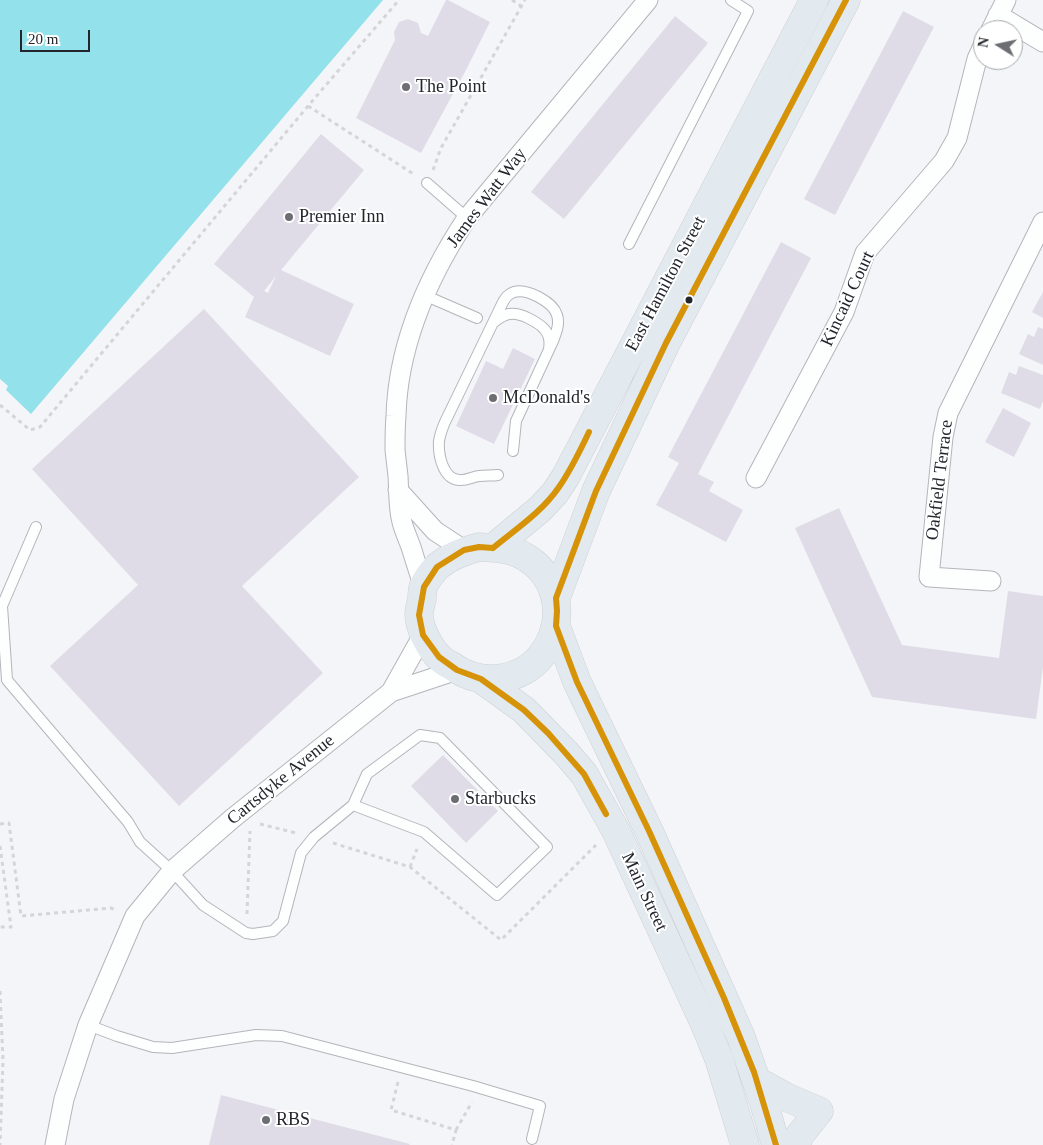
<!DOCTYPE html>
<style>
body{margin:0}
#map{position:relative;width:1043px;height:1145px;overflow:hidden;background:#f4f5f9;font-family:Georgia,serif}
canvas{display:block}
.north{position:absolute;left:973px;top:20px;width:50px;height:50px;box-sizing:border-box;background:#fff;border:1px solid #a7a8ab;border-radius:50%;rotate:280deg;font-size:14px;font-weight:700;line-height:20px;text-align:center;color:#23262d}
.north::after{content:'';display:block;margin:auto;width:18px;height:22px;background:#6c6e74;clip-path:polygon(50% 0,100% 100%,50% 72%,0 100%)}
.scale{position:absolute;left:20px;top:30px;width:70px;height:22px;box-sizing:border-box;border:2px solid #23262d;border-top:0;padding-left:6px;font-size:15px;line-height:18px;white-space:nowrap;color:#23262d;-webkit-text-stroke:4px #fff;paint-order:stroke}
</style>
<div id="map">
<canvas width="1043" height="1145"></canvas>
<div class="north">N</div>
<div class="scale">20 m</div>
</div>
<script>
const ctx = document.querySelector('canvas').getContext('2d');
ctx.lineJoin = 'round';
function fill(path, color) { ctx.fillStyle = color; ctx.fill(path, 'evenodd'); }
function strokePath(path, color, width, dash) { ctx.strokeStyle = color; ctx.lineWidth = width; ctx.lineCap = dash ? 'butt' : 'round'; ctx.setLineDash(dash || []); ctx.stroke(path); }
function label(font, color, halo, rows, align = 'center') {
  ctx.font = font + ' Georgia,serif'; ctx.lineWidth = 4; ctx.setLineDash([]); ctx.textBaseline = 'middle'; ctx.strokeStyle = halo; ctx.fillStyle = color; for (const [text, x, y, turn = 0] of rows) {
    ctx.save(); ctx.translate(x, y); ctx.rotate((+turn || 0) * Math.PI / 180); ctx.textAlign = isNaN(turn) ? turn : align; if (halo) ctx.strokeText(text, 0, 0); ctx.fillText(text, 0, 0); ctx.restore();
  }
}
const water = new Path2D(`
 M 0,0 L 383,0 L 31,414 L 6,390 L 8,386 L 0,379 Z`);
const building = new Path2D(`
 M 446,0 L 448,0 L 490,22 L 467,68 L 421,153 L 356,118 L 395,40 L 394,32 L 399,22 L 408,19 L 418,23 L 421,33 L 428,36 Z
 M 903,11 L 934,27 L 835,215 L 804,199 Z
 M 675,16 L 708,43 L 564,219 L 531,192 Z
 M 321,134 L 364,170 L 281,270 L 354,304 L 330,356 L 245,317 L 254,297 L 214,264 ZM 276,276 L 268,293 L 264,291 Z
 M 781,242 L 811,258 L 698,474 L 714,482 L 709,491 L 743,510 L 726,542 L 656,505 L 679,463 L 668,457 Z
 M 1043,292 L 1043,318 L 1032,312 Z
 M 204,309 L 359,477 L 242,586 L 323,673 L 179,806 L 50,666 L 138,585 L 32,469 Z
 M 1038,327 L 1043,329 L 1043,365 L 1019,354 L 1028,334 L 1034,337 Z
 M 513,348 L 535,359 L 494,444 L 456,426 L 486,361 L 503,369 Z
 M 1019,366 L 1043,375 L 1043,401 L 1040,409 L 1001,393 L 1009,372 L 1016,375 Z
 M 1003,408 L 1031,423 L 1014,457 L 985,442 Z
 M 839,508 L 902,645 L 999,658 L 1008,591 L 1043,596 L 1043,667 L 1036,719 L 872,697 L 795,528 Z
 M 443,755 L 498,811 L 466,843 L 411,786 Z
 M 221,1095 L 410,1144 L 409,1145 L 209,1145 Z`);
const path = new Path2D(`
 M 512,0 L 521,6
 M 308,106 L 415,175
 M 433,170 L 441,148 L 525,0
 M 0,405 L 30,430 L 40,427 L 308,106 L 399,0
 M 0,824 L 9,823 L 21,916 L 111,908 L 116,910
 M 260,824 L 296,833
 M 333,843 L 410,867 L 501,940 L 596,845
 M 0,846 L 11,927 L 0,927
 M 410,867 L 417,849
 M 247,914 L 250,831
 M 0,991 L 3,1061 L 0,1145
 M 398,1082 L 391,1110 L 456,1130 L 452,1145
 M 456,1130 L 472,1102`);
const service = new Path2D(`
 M 427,183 L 467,218
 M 629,244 L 748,11 L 731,0
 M 424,295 L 477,318
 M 494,322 C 499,318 503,315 509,314 C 515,313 522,315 528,318 C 542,325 552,332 549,349
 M 498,475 C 492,476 485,475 479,476 C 472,477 466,481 459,480 C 443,479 438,455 439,441 C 440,435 442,429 445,422 L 503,302 C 506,297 508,294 514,292 C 527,288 553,302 557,315 C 560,324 556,333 553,341 L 516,421 L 513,451
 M 36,527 L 2,606 L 7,680 L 128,822 L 140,842 L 172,871 L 203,905 L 246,933 L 253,934 L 273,931 L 283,921 L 301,853 L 314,837 L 353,805 L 424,832 L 497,895 L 547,847 L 440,738 L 420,735 L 367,774 L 353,805
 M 88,1025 L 117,1036 L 153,1047 L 172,1048 L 256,1035 L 282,1036 L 473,1086 L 540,1106 L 532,1139`);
const minor = new Path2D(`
 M 998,15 L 1043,42
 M 991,30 L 1006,0
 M 756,478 L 844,312 L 865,253 L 944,161 L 957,138 L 977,59 L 983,46
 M 398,490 L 435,531 L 464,550
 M 991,581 L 929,577 L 943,437 L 948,413 L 1043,222
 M 424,587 C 419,573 415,560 411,547 C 408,539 404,530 402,522 C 398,507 399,491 398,476 C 397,467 396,459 395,450 C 395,439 395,427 396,416 C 398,343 428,277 467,218 L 648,0
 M 391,692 L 423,635
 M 55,1145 L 64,1099 L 88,1025 L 135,916 L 172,871 L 233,818 L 391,692 L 457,670`);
const trunk = new Path2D(`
 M 479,547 C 490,548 502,548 512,551 C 558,566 570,620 541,656 C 532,668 517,676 502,678 C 484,681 467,677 452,666 C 448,664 443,661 440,658 C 430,649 419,628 419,614 C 419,609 421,604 422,599 C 422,596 422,592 423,588 C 425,581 433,571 438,566 C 450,556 464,551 479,547 Z
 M 493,548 L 540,509 L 555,493 L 566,476 L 814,0
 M 556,598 L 596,491 L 666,343 L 846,0
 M 556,626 L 577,682 L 649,831 L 741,1037 L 764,1103 L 776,1145
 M 481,679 L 524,710 L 566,753 L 584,774 L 616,831 L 706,1027 L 719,1059 L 745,1145
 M 757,1081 L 786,1097 L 819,1111 L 799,1136 L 797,1145`);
const bus1 = new Path2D(`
 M 493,548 L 479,547 L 464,550 L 437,567 L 424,587 L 419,615 L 423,635 L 439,657 L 457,670 L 481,679 L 524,710 L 548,733 L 584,774 L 606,814
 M 493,548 C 516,529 542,512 559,487 C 571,470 580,451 589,432
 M 776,1145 L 754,1072 L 724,998 L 649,831 L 577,682 L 556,626 L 557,611 L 556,598 L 596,491 L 666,343 L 846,0`);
const markers = [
 [406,87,5,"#6c6e74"],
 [289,217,5,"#6c6e74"],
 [689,300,4.5,"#23262d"],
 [493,398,5,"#6c6e74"],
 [455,799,5,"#6c6e74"],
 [266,1120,5,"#6c6e74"]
];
const poiNames = [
 ["The Point",416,87],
 ["Premier Inn",299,217],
 ["McDonald's",503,398],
 ["Starbucks",465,799],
 ["RBS",276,1120]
];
const streetNames = [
 ["James Watt Way",487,198,-53],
 ["East Hamilton Street",666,284,-62],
 ["Kincaid Court",848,299,-65],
 ["Oakfield Terrace",940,480,-83],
 ["Cartsdyke Avenue",281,780,-39],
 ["Main Street",644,892,65]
];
fill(water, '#93e1ea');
fill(building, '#dfdce7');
strokePath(service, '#b4b5ba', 12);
strokePath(minor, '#b4b5ba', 21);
strokePath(trunk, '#cfd0d3', 29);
strokePath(path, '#d5d5d6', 3, [4, 4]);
strokePath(service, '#fdfefe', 10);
strokePath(minor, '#fdfefe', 19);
strokePath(trunk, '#e2eaf0', 28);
strokePath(bus1, '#d79307', 6);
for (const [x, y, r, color] of markers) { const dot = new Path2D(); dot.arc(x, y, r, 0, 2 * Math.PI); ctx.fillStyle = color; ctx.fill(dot); strokePath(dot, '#fff', 2); }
label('18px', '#23262d', '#fff', poiNames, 'left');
label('18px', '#23262d', '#fff', streetNames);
</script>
